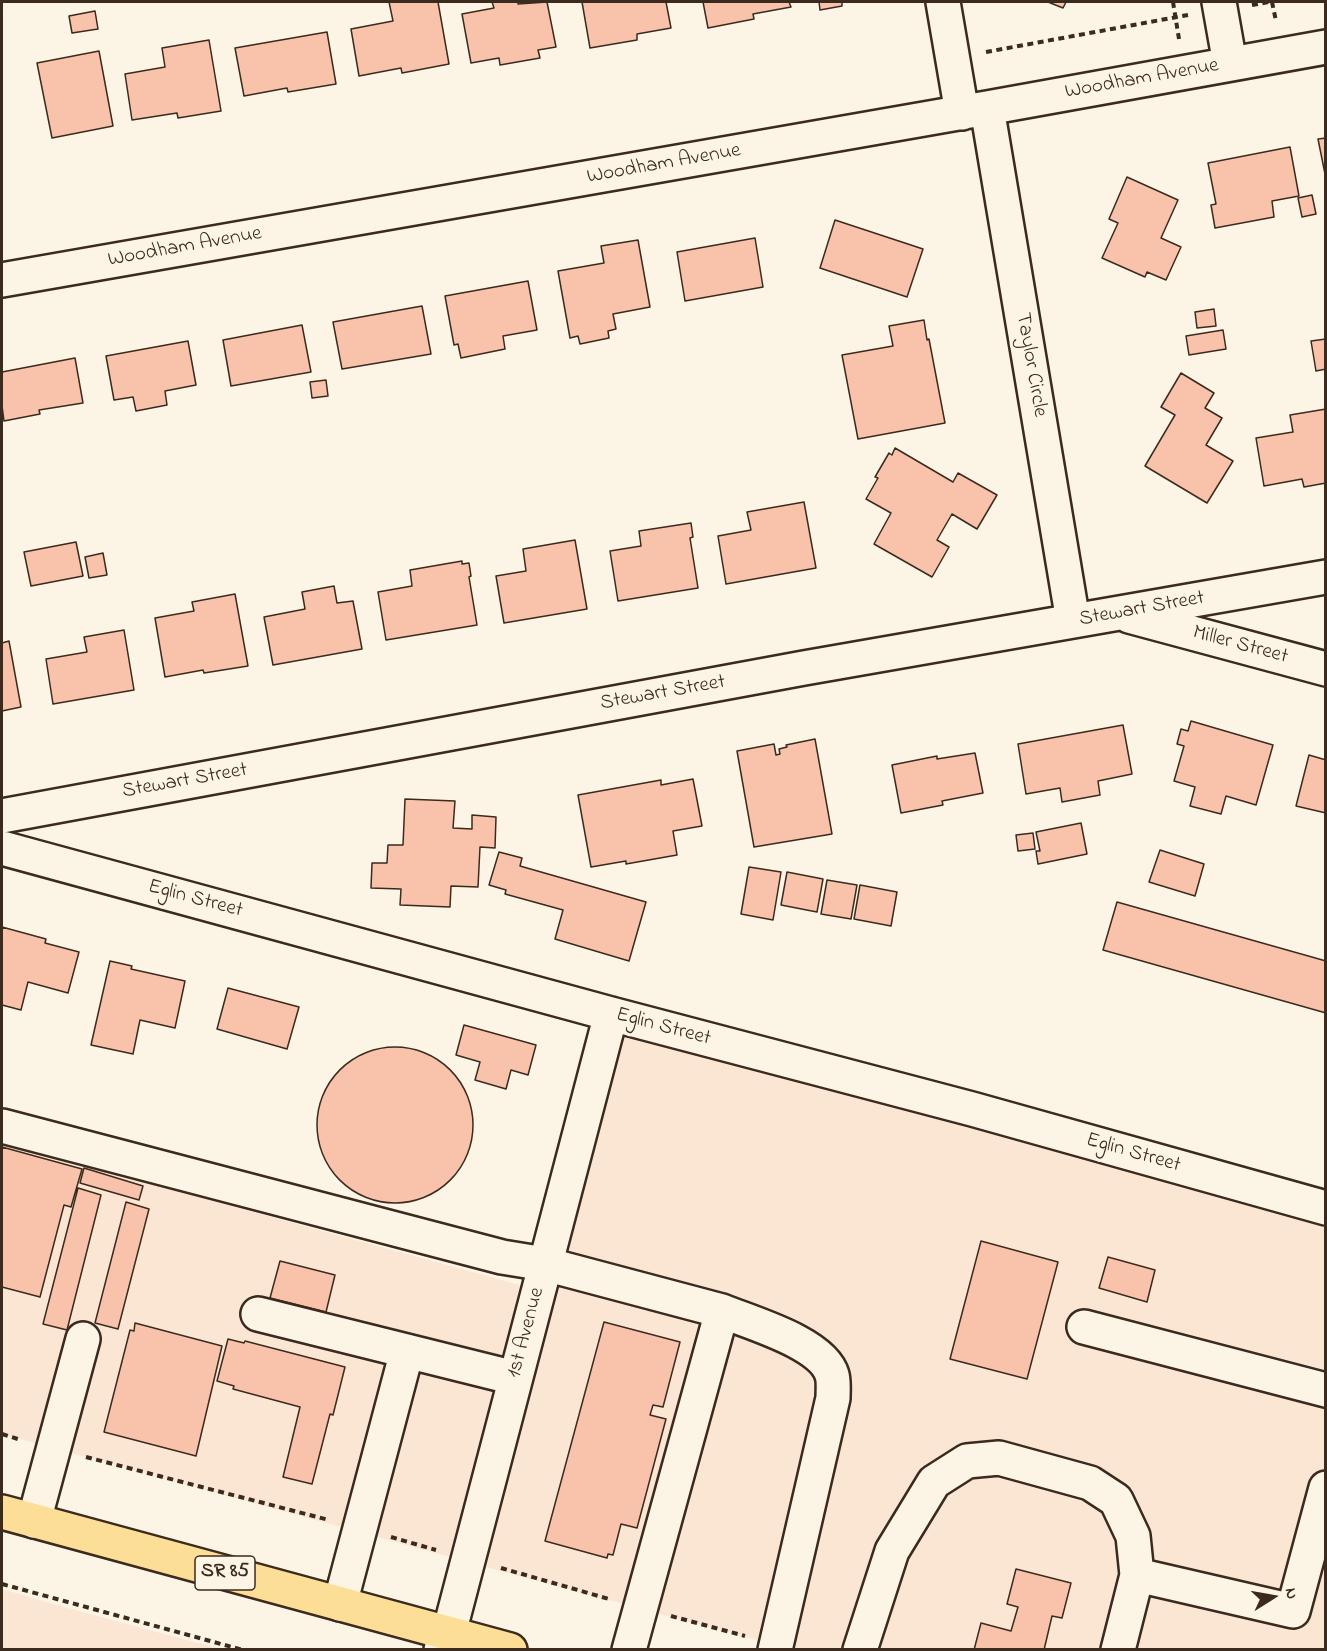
<!DOCTYPE html>
<style>
body{margin:0}
#map{position:relative;width:1327px;height:1651px;overflow:hidden;background:#fcf5e5;font-family:"Indie Flower",sans-serif}
canvas{display:block}
.frame{position:absolute;inset:0;border:3px solid #3b2a1e;pointer-events:none}
.north{position:absolute;left:1243px;top:1567px;width:60px;height:60px;-webkit-text-stroke:4px #fcf5e5;paint-order:stroke;rotate:79deg;font-size:16px;font-weight:700;line-height:24px;text-align:center;color:#3b2a1e}
.north::after{content:'';display:block;margin:auto;width:21px;height:27px;background:#3b2a1e;clip-path:polygon(50% 0,100% 100%,50% 72%,0 100%)}
</style>
<div id="map">
<canvas width="1327" height="1651"></canvas>
<div class="frame"></div>
<div class="north">N</div>
</div>
<script>
const ctx = document.querySelector('canvas').getContext('2d');
ctx.lineJoin = 'round';
function fill(path, color) { ctx.fillStyle = color; ctx.fill(path, 'evenodd'); }
function strokePath(path, color, width, dash) { ctx.strokeStyle = color; ctx.lineWidth = width; ctx.lineCap = dash ? 'butt' : 'round'; ctx.setLineDash(dash || []); ctx.stroke(path); }
function label(font, color, halo, rows, align = 'center') {
  ctx.font = font + ' "Indie Flower",sans-serif'; ctx.lineWidth = 6; ctx.setLineDash([]); ctx.textBaseline = 'middle'; ctx.strokeStyle = halo; ctx.fillStyle = color; for (const [text, x, y, turn = 0] of rows) {
    ctx.save(); ctx.translate(x, y); ctx.rotate((+turn || 0) * Math.PI / 180); ctx.textAlign = isNaN(turn) ? turn : align; if (halo) ctx.strokeText(text, 0, 0); ctx.fillText(text, 0, 0); ctx.restore();
  }
}
const built = new Path2D(`
 M 625,1036 L 966,1126 L 1325,1226 L 1325,1649 L 790,1649 L 486,1567 Z
 M 2,1143 L 520,1285 L 450,1557 L 2,1434 Z
 M 2,1589 L 64,1607 L 220,1649 L 2,1649 Z`);
const building = new Path2D(`
 M 389,2 L 438,2 L 449,64 L 402,73 L 401,68 L 359,76 L 351,29 L 393,21 Z
 M 492,2 L 518,2 L 518,4 L 547,2 L 556,47 L 538,50 L 540,58 L 500,65 L 499,58 L 471,63 L 462,14 L 494,8 Z
 M 582,2 L 666,2 L 671,28 L 637,34 L 637,40 L 590,48 Z
 M 703,2 L 789,2 L 791,7 L 753,14 L 754,19 L 708,28 Z
 M 819,2 L 842,2 L 842,6 L 820,10 Z
 M 1048,2 L 1066,2 L 1063,8 Z
 M 95,11 L 98,29 L 72,33 L 69,16 Z
 M 327,32 L 336,84 L 288,92 L 287,88 L 244,96 L 235,48 Z
 M 209,40 L 221,111 L 178,118 L 177,113 L 132,120 L 125,74 L 165,67 L 162,48 Z
 M 99,51 L 113,126 L 52,138 L 37,63 Z
 M 1326,138 L 1326,179 L 1318,139 Z
 M 1290,147 L 1299,196 L 1272,201 L 1274,217 L 1215,228 L 1211,205 L 1216,204 L 1208,163 Z
 M 1127,177 L 1178,200 L 1161,238 L 1181,247 L 1166,280 L 1147,272 L 1145,277 L 1102,258 L 1118,223 L 1109,219 Z
 M 1312,195 L 1316,214 L 1302,217 L 1298,198 Z
 M 835,220 L 923,249 L 907,297 L 820,268 Z
 M 755,238 L 763,287 L 685,301 L 677,252 Z
 M 638,240 L 650,307 L 613,314 L 616,329 L 608,331 L 609,338 L 580,344 L 578,336 L 570,338 L 558,271 L 604,263 L 601,246 Z
 M 528,281 L 537,330 L 503,336 L 505,349 L 461,358 L 458,344 L 454,345 L 445,296 Z
 M 422,306 L 431,354 L 342,369 L 333,322 Z
 M 1214,309 L 1216,326 L 1197,328 L 1195,312 Z
 M 924,320 L 927,340 L 929,339 L 945,423 L 858,439 L 842,355 L 893,346 L 889,326 Z
 M 302,325 L 311,372 L 231,386 L 223,340 Z
 M 1223,330 L 1226,349 L 1189,355 L 1186,336 Z
 M 1326,339 L 1326,369 L 1316,371 L 1311,341 Z
 M 188,341 L 196,385 L 165,391 L 167,405 L 136,411 L 133,397 L 114,400 L 106,356 Z
 M 75,358 L 83,403 L 39,410 L 40,414 L 4,421 L 2,406 L 2,372 Z
 M 1181,373 L 1214,393 L 1205,408 L 1222,418 L 1206,445 L 1233,461 L 1207,503 L 1145,466 L 1175,415 L 1161,407 Z
 M 326,380 L 328,396 L 312,398 L 310,382 Z
 M 1326,409 L 1326,483 L 1304,487 L 1302,479 L 1264,486 L 1256,438 L 1293,432 L 1290,415 Z
 M 895,448 L 953,482 L 958,473 L 997,495 L 977,529 L 952,514 L 937,540 L 949,547 L 932,577 L 874,544 L 891,513 L 866,499 L 878,478 L 875,477 L 889,453 L 892,455 Z
 M 804,502 L 816,568 L 726,584 L 718,536 L 751,530 L 747,512 Z
 M 691,523 L 693,537 L 690,538 L 698,588 L 618,601 L 610,551 L 641,546 L 639,531 Z
 M 575,540 L 587,609 L 504,623 L 496,576 L 526,571 L 523,549 Z
 M 76,542 L 83,576 L 31,586 L 24,552 Z
 M 103,553 L 107,575 L 89,578 L 85,557 Z
 M 462,561 L 462,564 L 469,563 L 471,576 L 469,577 L 477,625 L 386,640 L 378,592 L 412,586 L 410,570 Z
 M 334,586 L 337,603 L 353,601 L 362,649 L 273,665 L 264,617 L 305,609 L 302,592 Z
 M 235,594 L 248,666 L 204,673 L 203,670 L 165,677 L 155,618 L 194,611 L 192,602 Z
 M 124,630 L 134,690 L 53,704 L 46,659 L 87,652 L 84,637 Z
 M 9,641 L 21,707 L 2,711 L 2,643 Z
 M 1191,721 L 1273,745 L 1256,805 L 1226,796 L 1221,814 L 1190,806 L 1195,787 L 1174,781 L 1184,746 L 1177,744 L 1181,729 L 1188,731 Z
 M 1123,725 L 1132,774 L 1098,781 L 1100,795 L 1062,802 L 1060,788 L 1026,794 L 1018,744 Z
 M 815,739 L 832,834 L 754,847 L 737,751 L 774,744 L 776,755 L 780,754 L 779,749 L 787,747 L 786,745 Z
 M 975,753 L 983,793 L 942,801 L 943,805 L 901,813 L 892,765 L 937,756 L 937,759 Z
 M 1309,755 L 1326,760 L 1326,813 L 1296,806 Z
 M 693,779 L 702,826 L 673,831 L 677,855 L 626,864 L 626,861 L 591,867 L 578,795 L 661,780 L 661,785 Z
 M 405,799 L 455,801 L 453,828 L 472,829 L 472,815 L 496,817 L 495,848 L 480,847 L 478,887 L 451,886 L 450,907 L 400,905 L 401,889 L 371,888 L 372,863 L 387,863 L 388,845 L 403,845 Z
 M 1081,823 L 1087,854 L 1038,864 L 1036,851 L 1040,851 L 1036,832 Z
 M 1033,833 L 1035,849 L 1018,851 L 1016,835 Z
 M 1160,850 L 1204,864 L 1195,896 L 1149,882 Z
 M 499,852 L 522,858 L 520,866 L 646,902 L 629,961 L 555,939 L 563,910 L 505,894 L 506,890 L 489,885 Z
 M 749,867 L 781,872 L 773,920 L 741,914 Z
 M 787,872 L 823,879 L 817,912 L 781,905 Z
 M 827,880 L 857,885 L 851,919 L 821,914 Z
 M 860,885 L 897,892 L 891,926 L 854,919 Z
 M 1117,902 L 1326,961 L 1326,1013 L 1103,950 Z
 M 2,927 L 46,939 L 45,943 L 79,952 L 68,993 L 28,982 L 21,1010 L 2,1005 Z
 M 110,961 L 132,966 L 131,969 L 185,981 L 175,1028 L 140,1020 L 133,1054 L 91,1045 Z
 M 228,988 L 299,1007 L 287,1049 L 217,1029 Z
 M 464,1025 L 536,1045 L 528,1075 L 511,1070 L 506,1089 L 475,1080 L 480,1062 L 456,1055 Z
 M317 1125a78 78 0 1 1 156 0a78 78 0 1 1-156 0Z
 M 2,1147 L 82,1169 L 71,1207 L 64,1205 L 40,1297 L 2,1287 Z
 M 84,1168 L 143,1186 L 139,1200 L 80,1183 Z
 M 78,1188 L 101,1195 L 67,1330 L 43,1324 Z
 M 126,1202 L 149,1209 L 118,1329 L 95,1323 Z
 M 981,1241 L 1058,1262 L 1027,1379 L 950,1359 Z
 M 1108,1257 L 1155,1270 L 1147,1302 L 1099,1288 Z
 M 280,1261 L 335,1275 L 326,1312 L 270,1298 Z
 M 604,1322 L 680,1342 L 663,1407 L 653,1405 L 650,1415 L 666,1419 L 637,1528 L 621,1524 L 613,1555 L 608,1554 L 607,1558 L 545,1541 Z
 M 135,1323 L 222,1346 L 196,1456 L 104,1432 L 130,1330 L 134,1331 Z
 M 228,1339 L 244,1343 L 245,1341 L 345,1367 L 333,1415 L 330,1414 L 312,1484 L 283,1477 L 300,1407 L 233,1389 L 234,1386 L 217,1381 Z
 M 1016,1569 L 1071,1583 L 1062,1618 L 1052,1616 L 1044,1650 L 974,1650 L 981,1623 L 1011,1631 L 1018,1607 L 1007,1604 Z`);
const path = new Path2D(`
 M 1173,2 L 1179,39
 M 1272,2 L 1276,21
 M 1252,5 L 1269,2
 M 986,52 L 1188,15
 M 2,1434 L 21,1440
 M 86,1457 L 329,1520
 M 391,1537 L 436,1550
 M 501,1568 L 609,1599
 M 2,1584 L 243,1650
 M 671,1616 L 745,1636`);
const minor = new Path2D(`
 M 943,2 L 962,113
 M 1219,2 L 1230,64
 M 987,108 L 1073,621
 M 2,280 L 987,108 L 1326,47
 M 1129,616 L 1326,669
 M 2,816 L 804,668 L 1326,577
 M 2,848 L 611,1014 L 972,1109 L 1326,1208
 M 2,1126 L 502,1257 L 545,1264 L 722,1311 L 629,1650
 M 722,1311 C 751,1323 823,1343 832,1375 C 834,1381 833,1391 833,1398 L 775,1650
 M 258,1314 L 515,1378
 M 1084,1327 L 1326,1390
 M 34,1521 L 83,1339
 M 1137,1575 L 1293,1611 L 1326,1488
 M 340,1604 L 407,1351
 M 441,1650 L 443,1641 L 449,1633 L 611,1014
 M 860,1650 L 892,1551 L 934,1482 L 967,1461 L 999,1458 L 1090,1483 L 1116,1500 L 1133,1536 L 1137,1575 L 1118,1650`);
const highway = new Path2D(`
 M 2,1512 L 510,1650`);
const shields = [
 [225,1573,60]
];
const shieldNames = [
 ["SR 85",225,1573]
];
const streetNames = [
 ["Woodham Avenue",1142,80,-10],
 ["Woodham Avenue",664,165,-10],
 ["Woodham Avenue",185,248,-10],
 ["Taylor Circle",1030,365,80],
 ["Stewart Street",1142,610,-10],
 ["Miller Street",1240,646,15],
 ["Stewart Street",663,694,-10],
 ["Stewart Street",185,782,-10],
 ["Eglin Street",195,900,15],
 ["Eglin Street",663,1028,15],
 ["Eglin Street",1133,1154,16],
 ["1st Avenue",527,1333,-75]
];
fill(built, '#fbe6d4');
fill(building, '#f8c2ab');
strokePath(building, '#3b2a1e', 1.5);
strokePath(minor, '#3b2a1e', 38);
strokePath(highway, '#3b2a1e', 38);
strokePath(path, '#3b2a1e', 4, [6, 4.5]);
strokePath(minor, '#fcf5e5', 33);
strokePath(highway, '#fcde96', 33);
for (const [x, y, w] of shields) { const box = new Path2D(); box.roundRect(x - w / 2, y - 17, w, 34, 4.5); ctx.fillStyle = '#fcf5e5'; ctx.fill(box); strokePath(box, '#3b2a1e', 1.5); }
label('bold 20px', '#3b2a1e', null, shieldNames);
label('21px', '#3b2a1e', '#fcf5e5', streetNames);
</script>
